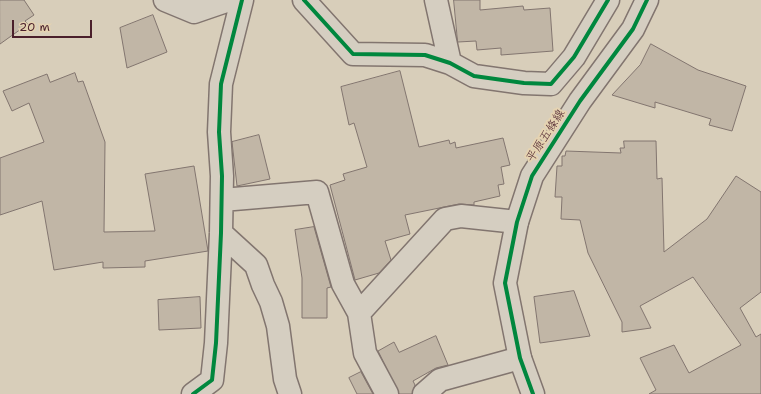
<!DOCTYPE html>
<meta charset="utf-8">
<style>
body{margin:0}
#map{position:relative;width:761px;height:394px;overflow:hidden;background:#d8ceba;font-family:"Shantell Sans",sans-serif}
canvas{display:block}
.scale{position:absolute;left:12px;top:20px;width:80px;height:18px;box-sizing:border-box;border:2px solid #4a1f2b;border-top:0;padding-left:5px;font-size:12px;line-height:14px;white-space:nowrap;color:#4a1f2b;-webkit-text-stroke:3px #e5d3b1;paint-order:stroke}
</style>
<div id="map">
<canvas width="761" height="394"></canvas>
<div class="scale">20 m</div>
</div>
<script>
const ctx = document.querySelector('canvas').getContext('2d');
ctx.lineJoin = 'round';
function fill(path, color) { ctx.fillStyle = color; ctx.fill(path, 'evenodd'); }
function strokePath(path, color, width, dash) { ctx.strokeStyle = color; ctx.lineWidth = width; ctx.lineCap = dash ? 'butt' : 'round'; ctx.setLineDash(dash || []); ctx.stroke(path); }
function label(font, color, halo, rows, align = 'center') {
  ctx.font = font + ' "Shantell Sans","Klee One",sans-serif'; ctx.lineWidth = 4; ctx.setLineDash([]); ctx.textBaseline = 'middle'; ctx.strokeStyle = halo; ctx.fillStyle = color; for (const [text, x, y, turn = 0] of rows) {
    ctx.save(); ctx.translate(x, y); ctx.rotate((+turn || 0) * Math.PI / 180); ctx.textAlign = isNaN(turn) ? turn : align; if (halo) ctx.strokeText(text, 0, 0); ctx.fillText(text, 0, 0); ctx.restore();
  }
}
const building = new Path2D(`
 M 0,0 L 24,0 L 34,15 L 25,21 L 28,24 L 0,44 Z
 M 454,0 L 480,0 L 480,10 L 523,6 L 524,10 L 550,8 L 553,51 L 501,55 L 501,48 L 477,50 L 476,41 L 458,42 Z
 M 153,15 L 167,52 L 127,68 L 120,28 Z
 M 651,44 L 698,70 L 746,86 L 732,131 L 709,125 L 711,119 L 655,102 L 655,108 L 612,95 L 640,65 Z
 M 400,71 L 419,147 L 449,140 L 450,144 L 455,142 L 456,148 L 503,138 L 510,165 L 501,167 L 504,184 L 498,185 L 500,196 L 474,202 L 474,205 L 459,204 L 405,215 L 410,234 L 385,241 L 391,260 L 379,273 L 355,280 L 330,185 L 345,180 L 343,174 L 367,167 L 354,123 L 349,125 L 341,87 Z
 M 75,73 L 78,82 L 83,81 L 105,142 L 104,232 L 155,231 L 145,174 L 194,166 L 208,251 L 145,261 L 145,267 L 103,268 L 103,262 L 54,270 L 42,201 L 0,215 L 0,158 L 44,142 L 29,103 L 12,111 L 3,91 L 47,74 L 50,82 Z
 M 259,135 L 270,179 L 237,186 L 232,142 Z
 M 624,141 L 656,141 L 657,179 L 662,178 L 664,252 L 707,219 L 736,176 L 761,192 L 761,292 L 740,308 L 756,337 L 761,334 L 761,394 L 649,394 L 656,390 L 640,358 L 674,345 L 689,373 L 741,345 L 693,277 L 640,306 L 651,328 L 622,332 L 622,322 L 588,253 L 580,220 L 561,219 L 562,197 L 555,197 L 557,166 L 562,166 L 562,156 L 565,156 L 566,151 L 621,153 L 620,148 L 624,148 Z
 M 314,227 L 331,287 L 327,288 L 327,318 L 302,318 L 302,278 L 295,230 Z
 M 574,291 L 590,336 L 540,343 L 534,297 Z
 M 200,297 L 201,328 L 159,330 L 158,300 Z
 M 436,336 L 448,365 L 436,368 L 413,381 L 415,385 L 412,394 L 399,394 L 378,351 L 394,342 L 399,352 Z
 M 361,372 L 373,394 L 357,394 L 349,378 Z`);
const street = new Path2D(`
 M 165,0 L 194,12 L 229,0
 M 304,0 L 353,54 L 425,55 L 450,63 L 474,76 L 524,83 L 551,84 L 574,57 L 608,0
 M 436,0 L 450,63
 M 222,200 L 317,192 L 343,284 L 359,313
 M 221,233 L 256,265 L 263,285 L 271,302 L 278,326 L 285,379 L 290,394
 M 193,394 L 212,380 L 216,343 L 221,233 L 222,176 L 219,132 L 221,84 L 242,0
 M 387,394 L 365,353 L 359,313 L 445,219 L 461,216 L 517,222
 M 424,394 L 440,380 L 520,358`);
const secondary = new Path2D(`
 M 533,394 L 520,358 L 505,283 L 517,222 L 532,176 L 580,101 L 633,29 L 647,0`);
const cycleway = new Path2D(`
 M 304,0 L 353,54 L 425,55 L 450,63 L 474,76 L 524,83 L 551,84 L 574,57 L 608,0
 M 193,394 L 212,380 L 216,343 L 221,233 L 222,176 L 219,132 L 221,84 L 242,0
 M 533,394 L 520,358 L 505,283 L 517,222 L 532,176 L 580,101 L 633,29 L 647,0`);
const streetNames = [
 ["平原五條線",546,136,-57]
];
fill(building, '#c1b6a6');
strokePath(building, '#82756f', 1);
strokePath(street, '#82756f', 25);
strokePath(secondary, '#82756f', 25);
strokePath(street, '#d5cec1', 22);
strokePath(secondary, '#d5cec1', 22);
strokePath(cycleway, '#00873e', 4);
label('12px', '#4a1f2b', '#e5d3b1', streetNames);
</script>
